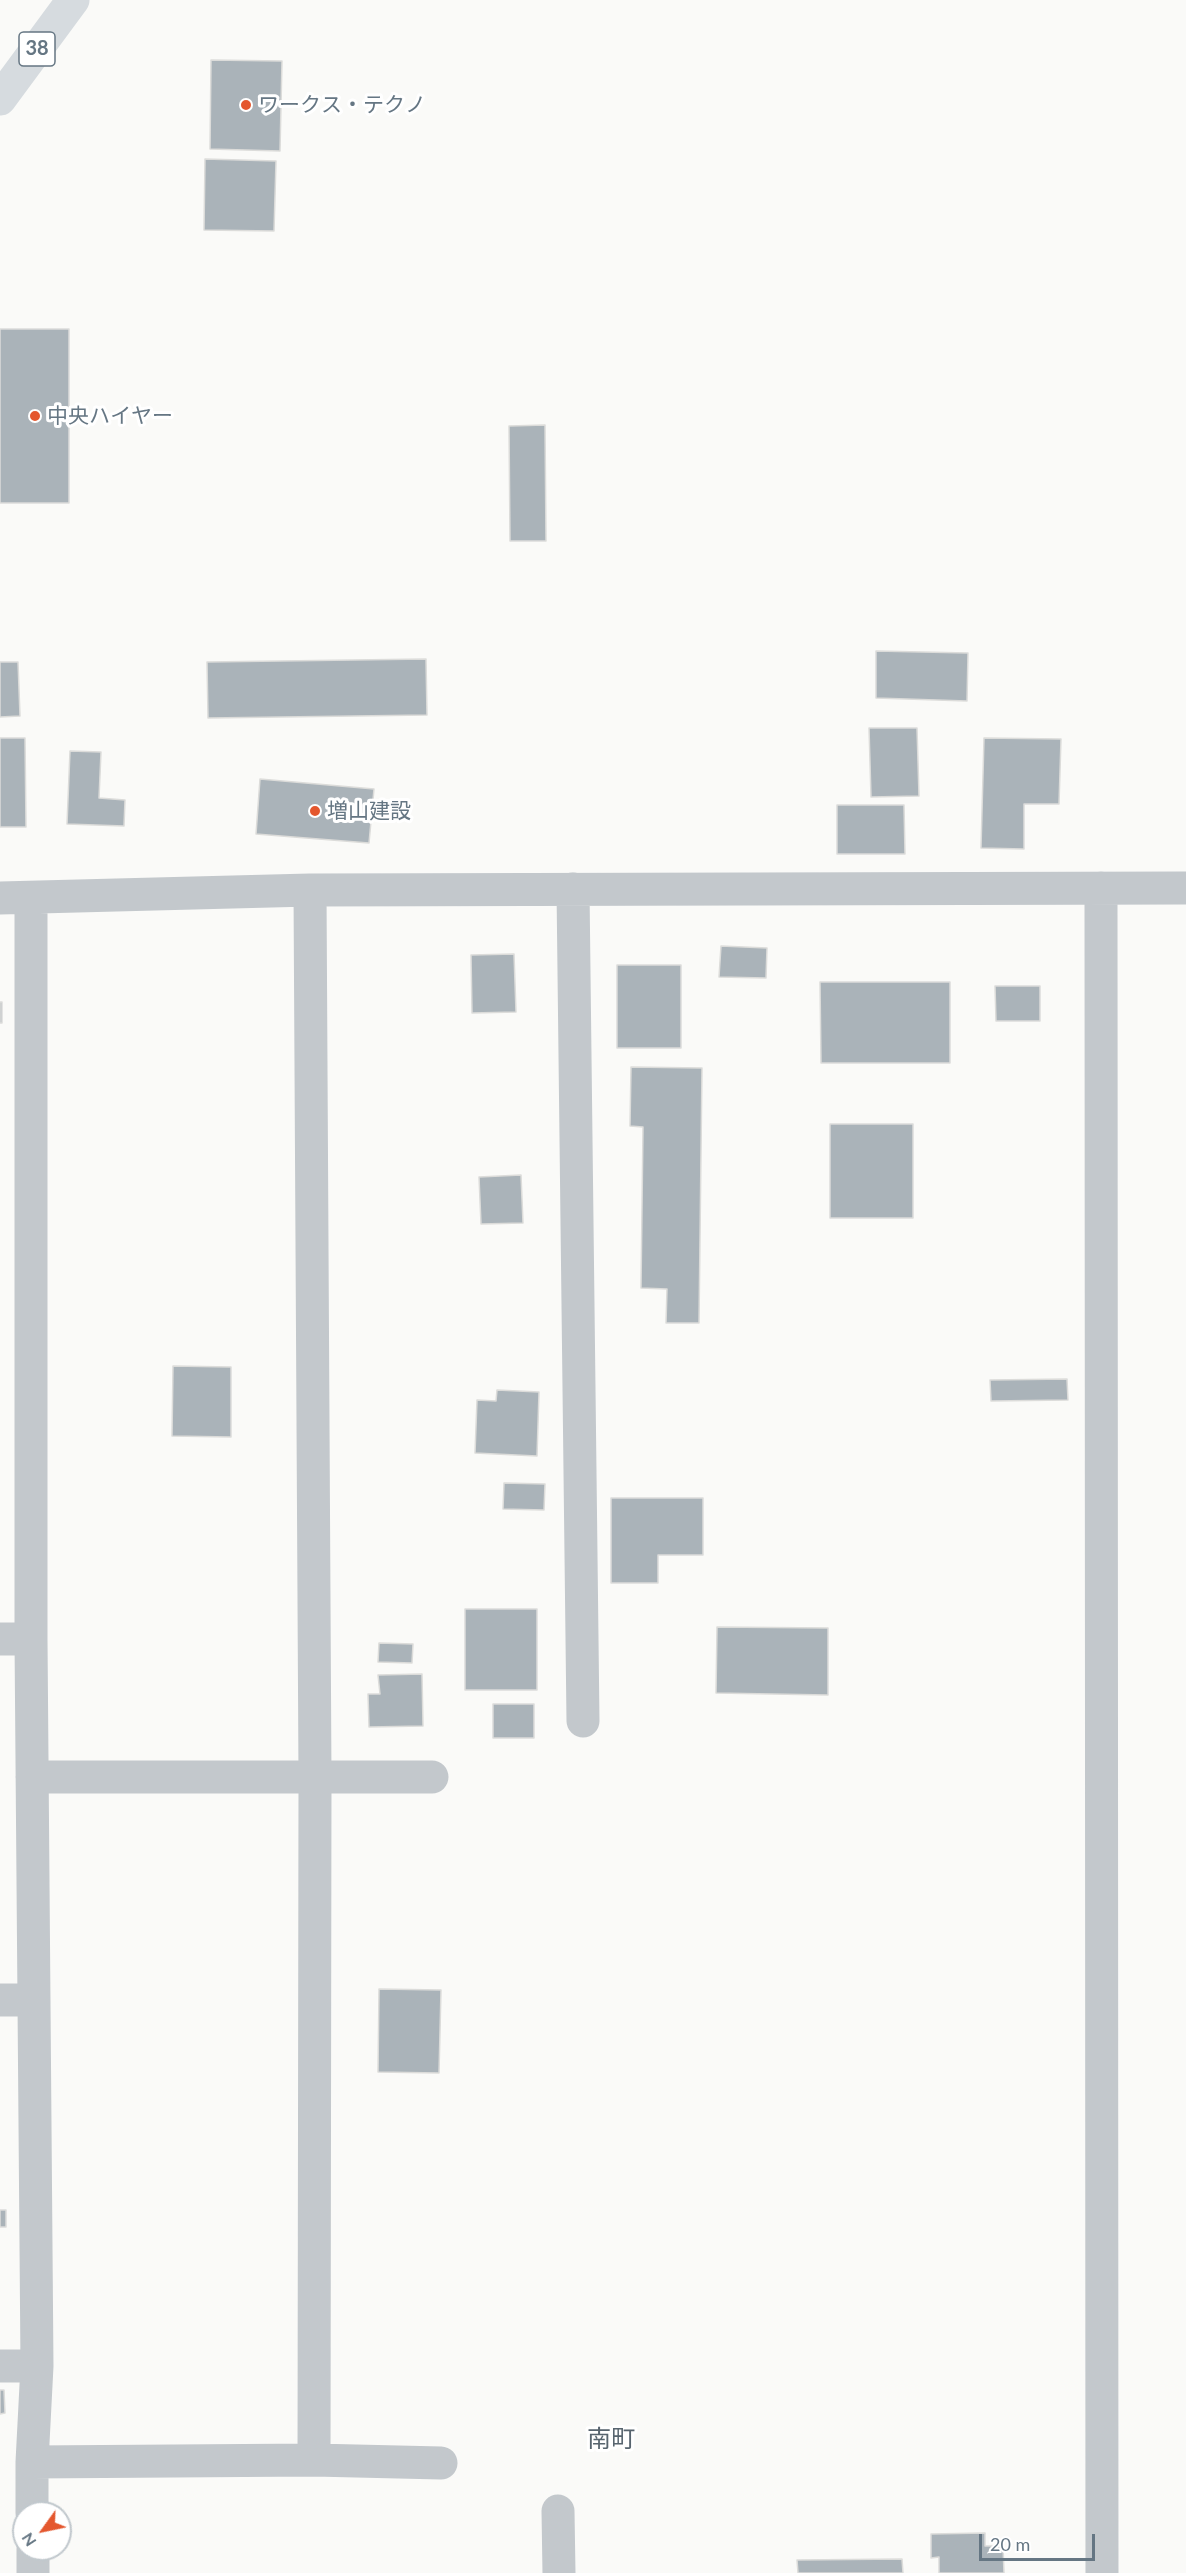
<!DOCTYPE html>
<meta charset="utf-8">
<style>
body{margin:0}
#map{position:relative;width:1186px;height:2573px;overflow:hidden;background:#fafaf8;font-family:Lato,sans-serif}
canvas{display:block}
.north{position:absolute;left:12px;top:2501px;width:60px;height:60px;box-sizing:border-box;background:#fff;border:2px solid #c1c8cd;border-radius:50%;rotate:237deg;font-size:16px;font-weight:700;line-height:24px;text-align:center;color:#657683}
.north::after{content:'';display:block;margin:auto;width:21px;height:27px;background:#e4572e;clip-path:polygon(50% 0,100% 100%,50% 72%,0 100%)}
.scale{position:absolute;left:979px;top:2534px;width:116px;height:27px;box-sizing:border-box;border:3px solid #657683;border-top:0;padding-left:8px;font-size:18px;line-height:21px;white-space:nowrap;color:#657683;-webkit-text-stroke:4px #fff;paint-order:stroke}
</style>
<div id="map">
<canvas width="1186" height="2573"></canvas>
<div class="north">N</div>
<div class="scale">20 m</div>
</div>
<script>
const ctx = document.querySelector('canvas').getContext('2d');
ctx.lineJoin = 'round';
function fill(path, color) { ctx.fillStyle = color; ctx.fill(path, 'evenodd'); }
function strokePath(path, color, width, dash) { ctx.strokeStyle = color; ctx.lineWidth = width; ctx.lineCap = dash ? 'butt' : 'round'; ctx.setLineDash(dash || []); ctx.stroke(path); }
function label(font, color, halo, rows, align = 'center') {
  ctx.font = font + ' Lato,"Noto Sans JP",sans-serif'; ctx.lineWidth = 6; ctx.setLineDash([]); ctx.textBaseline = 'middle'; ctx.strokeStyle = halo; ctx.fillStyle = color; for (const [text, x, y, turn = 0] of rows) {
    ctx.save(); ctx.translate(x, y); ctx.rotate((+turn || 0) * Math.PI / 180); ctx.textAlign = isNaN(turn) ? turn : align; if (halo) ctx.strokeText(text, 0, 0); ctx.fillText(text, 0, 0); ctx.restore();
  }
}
const building = new Path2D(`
 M 211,60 L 282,61 L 280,151 L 210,149 Z
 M 205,159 L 276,161 L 274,231 L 204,230 Z
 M 0,329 L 69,329 L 69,503 L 0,503 Z
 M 545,425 L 546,541 L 510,541 L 509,426 Z
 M 876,651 L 968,653 L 967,701 L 876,698 Z
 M 426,659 L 427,715 L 208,718 L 207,662 Z
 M 0,662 L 18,662 L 20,716 L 0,717 Z
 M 869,728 L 917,728 L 919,796 L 871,797 Z
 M 0,738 L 25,738 L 26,827 L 0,827 Z
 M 984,738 L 1061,739 L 1059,804 L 1024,804 L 1024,849 L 981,848 Z
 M 70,751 L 101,752 L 99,798 L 125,800 L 124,826 L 67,824 Z
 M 260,779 L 374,789 L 369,843 L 256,834 Z
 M 837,805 L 904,805 L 905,854 L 837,854 Z
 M 721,946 L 767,948 L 766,978 L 719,977 Z
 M 514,954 L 516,1012 L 472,1013 L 471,955 Z
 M 617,965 L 681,965 L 681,1048 L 617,1048 Z
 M 820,982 L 950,982 L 950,1063 L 821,1063 Z
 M 995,986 L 1040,986 L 1040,1021 L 996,1021 Z
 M 0,1002 L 2,1002 L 2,1023 L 0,1023 Z
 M 631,1067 L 702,1068 L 699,1323 L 666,1323 L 667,1289 L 641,1288 L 643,1127 L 630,1126 Z
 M 830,1124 L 913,1124 L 913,1218 L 830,1218 Z
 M 521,1175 L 523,1223 L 481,1224 L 479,1177 Z
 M 173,1366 L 231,1367 L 231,1437 L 172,1436 Z
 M 1067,1379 L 1068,1400 L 991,1401 L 990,1380 Z
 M 497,1390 L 539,1392 L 537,1456 L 475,1453 L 477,1400 L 496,1401 Z
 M 504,1483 L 545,1484 L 544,1510 L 503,1509 Z
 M 611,1498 L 703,1498 L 703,1555 L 658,1555 L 658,1583 L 611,1583 Z
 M 465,1609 L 537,1609 L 537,1690 L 465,1690 Z
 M 717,1627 L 828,1628 L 828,1695 L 716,1693 Z
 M 379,1643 L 413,1644 L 412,1663 L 378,1662 Z
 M 422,1674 L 423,1726 L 369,1727 L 368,1694 L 380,1694 L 378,1675 Z
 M 493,1704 L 534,1704 L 534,1738 L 493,1738 Z
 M 379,1989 L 441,1990 L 439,2073 L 378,2072 Z
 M 0,2210 L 6,2210 L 6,2227 L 0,2227 Z
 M 0,2390 L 4,2390 L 5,2413 L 0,2414 Z
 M 985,2533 L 985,2546 L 1003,2546 L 1004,2573 L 939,2573 L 939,2557 L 931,2558 L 931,2534 Z
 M 902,2559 L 903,2573 L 798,2573 L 797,2560 Z`);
const minor = new Path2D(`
 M 1101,888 L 1102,2573
 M 573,889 L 583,1721
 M 310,890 L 315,1776 L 314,2460
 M 0,898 L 310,890 L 1186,888
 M 31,898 L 31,1639 L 37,2366 L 32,2462 L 32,2513
 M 0,1639 L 31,1639
 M 32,1777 L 432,1777
 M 0,2000 L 33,2000
 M 0,2366 L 37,2366
 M 32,2462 L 314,2460 L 441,2463
 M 558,2511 L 559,2573
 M 33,2549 L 33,2573`);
const highway = new Path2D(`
 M 0,99 L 73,0`);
const markers = [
 [246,105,6,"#e4572e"],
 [35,416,6,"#e4572e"],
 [315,811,6,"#e4572e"]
];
const shields = [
 [37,49,36]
];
const shieldNames = [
 ["38",37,49]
];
const poiNames = [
 ["ワークス・テクノ",258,105],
 ["中央ハイヤー",47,416],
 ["増山建設",327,811]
];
const quarterNames = [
 ["南町",611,2439]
];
fill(building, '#aab3b9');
strokePath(building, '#dcdcda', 1.5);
strokePath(minor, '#c3c8cc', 33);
strokePath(highway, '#d6dbdf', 33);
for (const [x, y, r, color] of markers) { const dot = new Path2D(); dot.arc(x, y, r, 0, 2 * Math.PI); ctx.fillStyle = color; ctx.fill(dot); strokePath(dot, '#fff', 2); }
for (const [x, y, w] of shields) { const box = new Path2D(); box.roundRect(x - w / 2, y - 17, w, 34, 4.5); ctx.fillStyle = '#fff'; ctx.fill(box); strokePath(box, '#657683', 1.5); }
label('bold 20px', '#657683', null, shieldNames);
label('21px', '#657683', '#fff', poiNames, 'left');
label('24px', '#57646e', '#fff', quarterNames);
</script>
